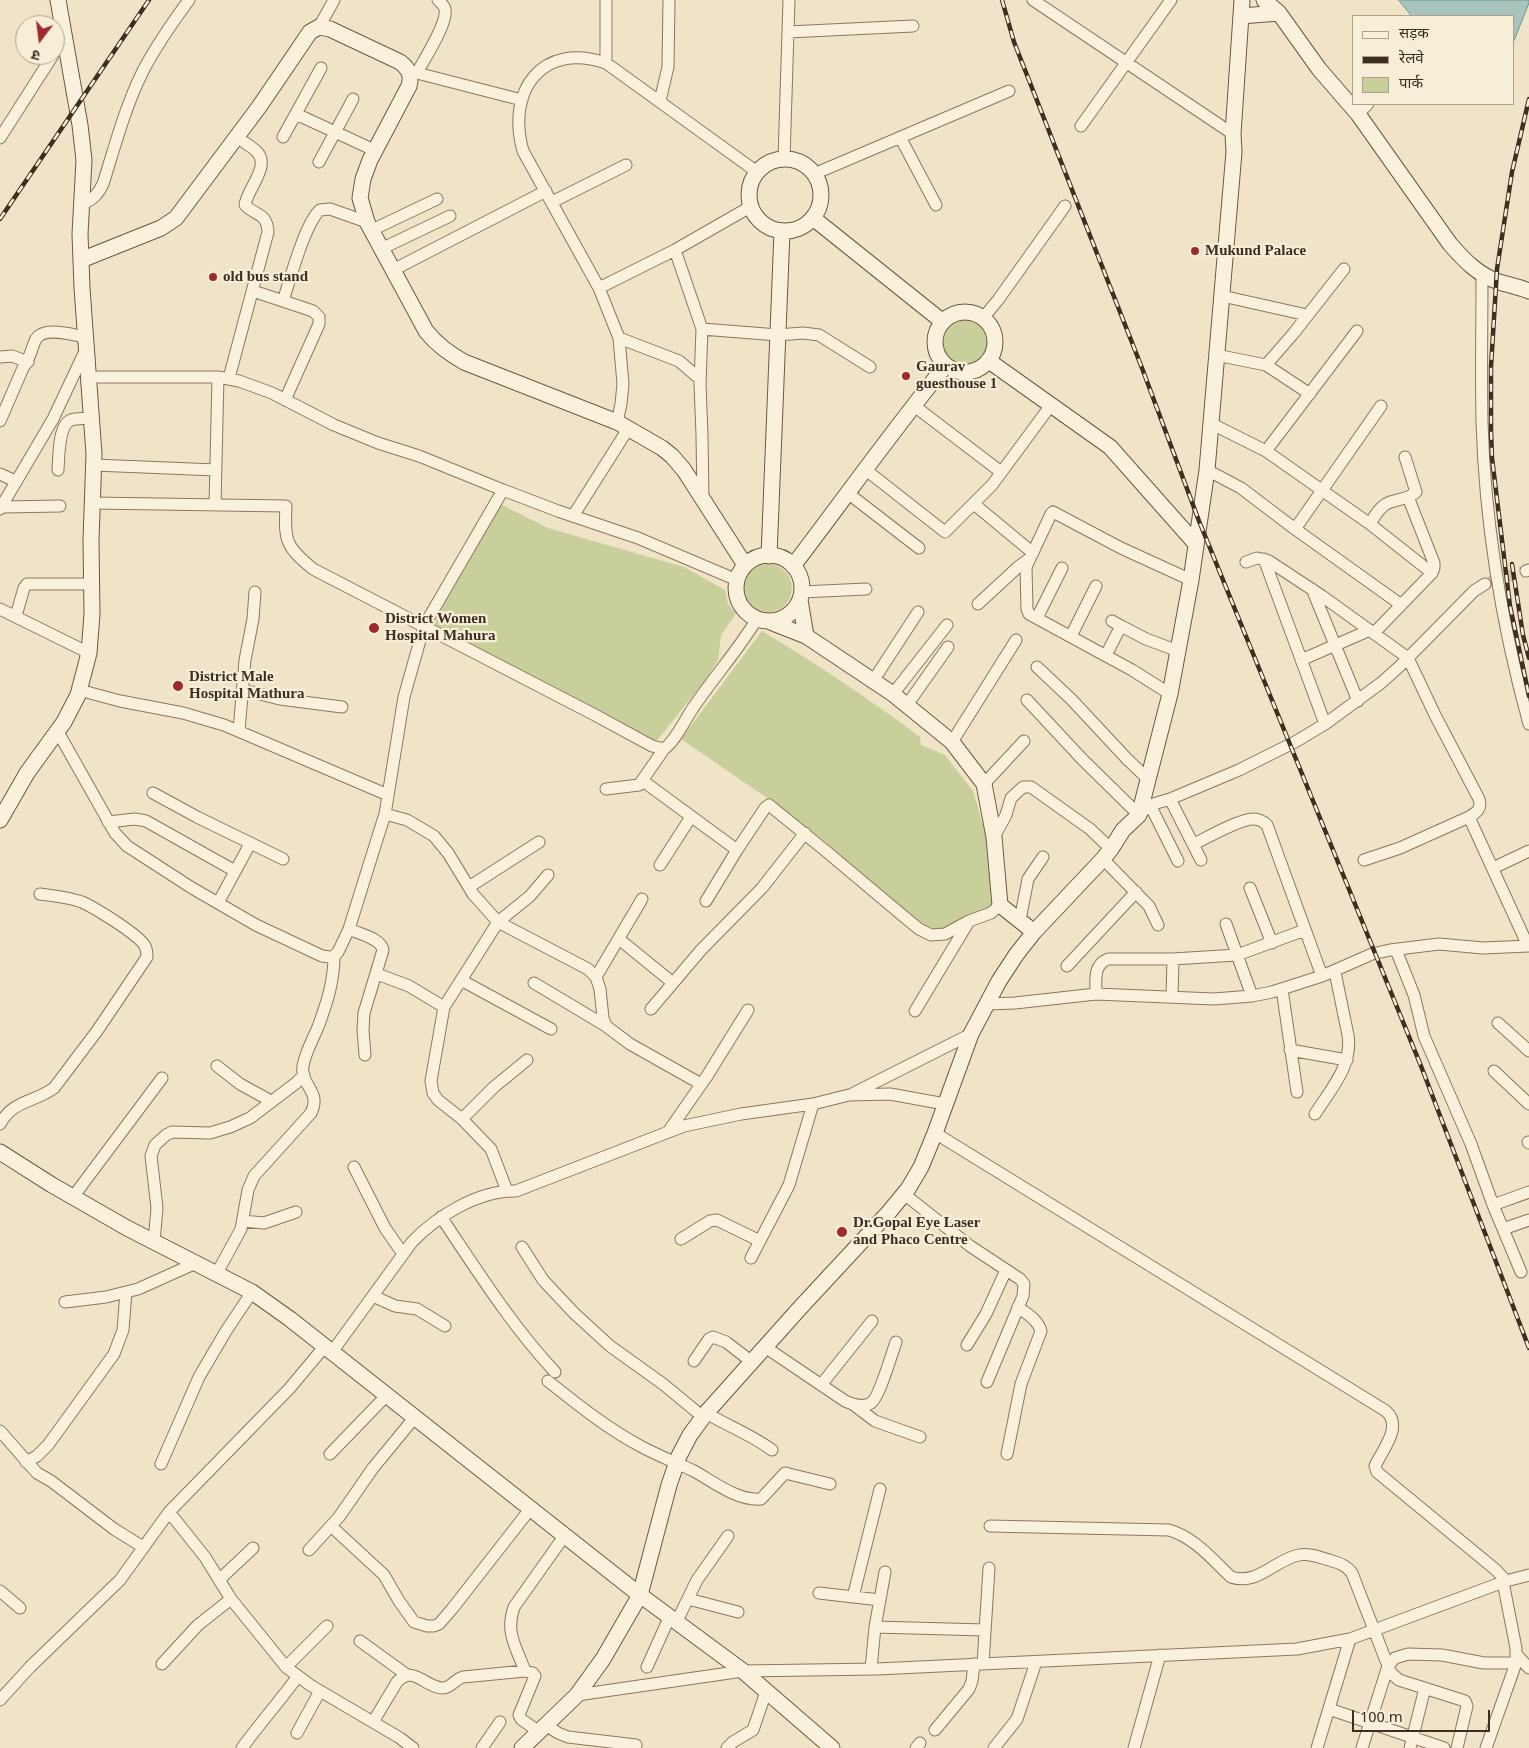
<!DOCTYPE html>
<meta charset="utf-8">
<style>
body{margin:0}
#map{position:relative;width:1529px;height:1748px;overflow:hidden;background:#f0e4c8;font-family:Georgia,"Noto Sans Devanagari",serif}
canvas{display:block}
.legend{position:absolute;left:1352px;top:15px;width:162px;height:90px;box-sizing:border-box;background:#f7eed8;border:1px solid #ada18e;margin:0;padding:6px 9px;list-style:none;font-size:15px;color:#3d2e20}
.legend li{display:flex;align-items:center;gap:10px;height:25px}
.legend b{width:25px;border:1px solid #ada18e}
.north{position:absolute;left:15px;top:15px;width:50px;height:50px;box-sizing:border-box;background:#f7eed8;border:1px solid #ada18e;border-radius:50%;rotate:195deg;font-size:14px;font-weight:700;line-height:20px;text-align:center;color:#3d2e20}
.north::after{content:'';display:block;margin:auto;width:18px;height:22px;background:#9e2a2b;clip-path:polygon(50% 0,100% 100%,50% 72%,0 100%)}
.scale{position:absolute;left:1352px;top:1710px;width:138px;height:22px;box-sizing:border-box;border:2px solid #3d2e20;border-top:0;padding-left:6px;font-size:15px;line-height:18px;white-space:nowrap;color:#3d2e20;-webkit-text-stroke:4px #f7eed8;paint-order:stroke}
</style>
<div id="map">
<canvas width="1529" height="1748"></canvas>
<ul class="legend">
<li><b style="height:6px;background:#faf1dc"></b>सड़क</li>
<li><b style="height:6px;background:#3d2e20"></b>रेलवे</li>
<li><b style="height:14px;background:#c9cf9b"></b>पार्क</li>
</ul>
<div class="north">उ</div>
<div class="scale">100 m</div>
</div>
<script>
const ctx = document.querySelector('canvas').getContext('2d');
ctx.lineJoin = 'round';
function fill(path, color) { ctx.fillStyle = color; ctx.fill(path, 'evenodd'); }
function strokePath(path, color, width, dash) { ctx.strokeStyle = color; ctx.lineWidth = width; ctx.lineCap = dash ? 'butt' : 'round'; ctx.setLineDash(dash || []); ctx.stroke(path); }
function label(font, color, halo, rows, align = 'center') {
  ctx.font = font + ' Georgia,serif'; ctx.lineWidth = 4.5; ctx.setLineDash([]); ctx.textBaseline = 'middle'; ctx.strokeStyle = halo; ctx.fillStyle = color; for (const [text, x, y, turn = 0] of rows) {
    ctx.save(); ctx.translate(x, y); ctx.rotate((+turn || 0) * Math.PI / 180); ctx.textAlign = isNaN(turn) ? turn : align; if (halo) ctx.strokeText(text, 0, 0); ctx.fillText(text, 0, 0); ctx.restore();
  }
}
const green = new Path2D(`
 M942 342a23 23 0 1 1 46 0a23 23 0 1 1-46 0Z
 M 498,503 L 548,528 L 684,567 L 725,590 L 728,604 L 736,614 L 721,635 L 718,660 L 704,682 L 655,743 L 432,627 Z
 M744 588a24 24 0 1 1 48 0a24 24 0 1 1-48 0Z
 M 762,631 C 817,664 868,698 920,737 L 921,745 L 945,755 L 973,791 L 988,842 L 994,901 L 987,910 L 942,929 L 925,927 L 849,865 L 827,843 L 767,798 L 681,739 Z`);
const water = new Path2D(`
 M 1399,0 L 1529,0 L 1529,3 L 1513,43 L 1513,16 L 1412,16 Z`);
const streetTunnel = new Path2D(`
 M 1489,582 L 1526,571`);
const street = new Path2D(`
 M 606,0 L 606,63
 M 1033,0 L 1233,134
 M 319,27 L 334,0
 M 788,32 L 913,26
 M 409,71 L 522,100
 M 417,73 C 424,59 448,24 445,9 C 444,5 441,3 438,0
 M 660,101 L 668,67 L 669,0
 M 296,114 L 374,150
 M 1358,114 L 1368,104
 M 1081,126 L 1171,0
 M 283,137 L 321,68
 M 900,137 L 936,205
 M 0,138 L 53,55
 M 784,159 L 789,0
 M 319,162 L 353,99
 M 814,174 L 1009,91
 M 552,202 L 626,165
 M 82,204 C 93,200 98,194 103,184 C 115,146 125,107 143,71 C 156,46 172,23 189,0
 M 372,230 L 437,199
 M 383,248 L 450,216
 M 675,250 L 702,329 L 700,384 L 702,435 L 703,499
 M 393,270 L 546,191
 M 1482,275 C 1482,324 1481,373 1482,422 C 1485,524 1502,626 1529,724
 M 599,288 L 675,250 L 750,207
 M 253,291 L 313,311 L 319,317 L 319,324 L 285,400
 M 1222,296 L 1307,315
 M 283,301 C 290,280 305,223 320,210 L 330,209 L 367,222
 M 983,318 L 998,300 L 1065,206
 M 702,329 L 778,335 L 803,333 L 819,335 L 870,367
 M 619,338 L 679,361 L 700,379
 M 1216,355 L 1266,365 L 1310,394
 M 0,357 L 12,356 L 28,362
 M 1266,365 L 1293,334 L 1344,269
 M 88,377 L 218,377 L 239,381 L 272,393 L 334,425 L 378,443 L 419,456 L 503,490
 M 229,378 L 268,232 C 267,212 255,216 245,205 C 247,189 272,165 256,151 C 251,146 243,142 237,137
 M 913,405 L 1001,472
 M 0,421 L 23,368 C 30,359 31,349 36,339 C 44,326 73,335 85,337
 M 617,422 L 621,404 L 623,384 L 619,338 L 599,288 L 523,151 C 506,91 542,41 606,63 L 757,172
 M 1210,423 L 1266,451 L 1370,524 L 1432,573
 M 1266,451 L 1357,331
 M 94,465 L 216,470
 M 58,470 C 59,458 58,425 71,420 C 77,418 85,419 91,418
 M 866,470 L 945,532 L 992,485 L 1051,405
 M 1207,470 L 1241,488 L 1295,529 L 1400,604
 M 0,474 L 15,481
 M 849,494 L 919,548
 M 93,503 L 286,506 C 284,541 286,547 313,569 L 595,715 L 652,746 L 664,749 C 677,739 684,721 693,708 C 714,677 738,650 757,619
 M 974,504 L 1033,553
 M 215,505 L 218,377
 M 2,507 L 60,506
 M 0,509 L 53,419 L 86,349
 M 573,516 L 628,429
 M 1370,524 C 1374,517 1378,509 1386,504 C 1395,499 1408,500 1416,492 L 1405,457
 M 1295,529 L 1381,406
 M 1264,559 L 1325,724
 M 1246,562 L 1257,558 L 1269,561 L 1322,596 L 1408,658 L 1435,715 L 1479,799 C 1482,809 1477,812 1469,817 L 1400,848 L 1364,860
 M 1526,571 L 1529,570
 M 1312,589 L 1358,701
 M 802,592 L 866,589
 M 978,604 L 1018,567 L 1029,559
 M 0,609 L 89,653
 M 16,616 L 24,588 L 27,584 L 92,584
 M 1037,618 L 1062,568
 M 1121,626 L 1146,639 L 1178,651
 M 1374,633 L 1432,573 L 1434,568 L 1434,563 L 1408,497
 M 1071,636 L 1096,586
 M 1106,655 L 1121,626 L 1112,621
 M 1301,660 L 1370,630
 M 1037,667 L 1072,700 L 1127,759 L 1149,780
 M 873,681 L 918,612
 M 79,690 L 120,701 L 183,713 L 224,725 L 388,795
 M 243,690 L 280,699 L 342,707
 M 893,694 L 947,625
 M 1170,694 L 1132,670 L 1029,614 L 1027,609 L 1026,567 L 1051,514 L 1053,512 L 1121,548 L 1191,580
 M 1027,700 L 1082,759 L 1139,815 L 1150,805 L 1170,799 L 1239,770 L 1295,742 L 1325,724 L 1381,683 L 1400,666 L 1474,591 L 1485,584
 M 907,705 L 948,647
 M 239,731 L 245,660 L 253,619 L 255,592
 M 58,732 L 115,833 L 127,846 L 192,888 L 256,925 L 322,956 L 330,957 L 334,956 L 338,952 L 349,929 L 368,868 L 385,814 L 404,697 L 424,626 L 503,490 L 558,511 L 638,538 L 737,580
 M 952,742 L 1016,640
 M 643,781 L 737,850
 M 984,784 L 1024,741
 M 606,789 L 639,785 L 664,749
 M 153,793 L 197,817 L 283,859
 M 1170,799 L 1201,860
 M 1150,805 L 1178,861
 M 385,814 L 407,820 L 434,836 L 448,853 L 473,894 L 498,922 L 588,969 L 596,977 L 600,989 L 603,1018 L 606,1026 L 630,1044 L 701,1084
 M 1469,817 L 1528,946
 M 108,822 L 135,819 L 146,821 L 235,871
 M 994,837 L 1006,815 L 1011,798 L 1023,787 L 1031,787 L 1090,829 L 1111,849
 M 1194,844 C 1208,837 1240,819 1253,819 C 1259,819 1263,821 1267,825 L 1322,976
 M 1103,859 L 1149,906 L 1158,925
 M 660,865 L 691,817
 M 1493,868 L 1529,851
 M 469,887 L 539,842
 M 1250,888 L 1272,943
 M 706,901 L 737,850 L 765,808 L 769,805 L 827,852 L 902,915 L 919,929 L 931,935 L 945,934 L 969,921 L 991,913 L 1000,905
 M 218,903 L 250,844
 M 1020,920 L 1028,879 L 1043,857
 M 1226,924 L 1252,996
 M 349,929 C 359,934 381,938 383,950 L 364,1013 L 363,1030 L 365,1055
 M 619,939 L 673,983
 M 1396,950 L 1414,995 L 1424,1036 L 1471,1144 L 1493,1205 L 1521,1272
 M 1067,966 L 1136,892
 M 377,974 L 409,986 L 444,1007
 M 596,977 L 642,899
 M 461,980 L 551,1029
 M 534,983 L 606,1026
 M 1282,989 L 1297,1092
 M 1096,994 C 1096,980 1093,965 1108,959 L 1173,959 L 1237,955 L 1305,930
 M 1172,997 L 1173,959
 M 986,1004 L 1015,1003 L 1096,994 L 1214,999 L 1252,996 L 1272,992 L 1322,976 L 1372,954 L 1390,950 L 1439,944 L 1483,948 L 1529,946
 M 651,1009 L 701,950 L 762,888 L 805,833
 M 915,1011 L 968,923
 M 1498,1023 L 1529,1051
 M 1290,1050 L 1347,1060
 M 217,1066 L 240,1084 L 271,1101
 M 1494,1071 L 1529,1104
 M 854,1093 L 971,1034
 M 1315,1114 C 1330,1090 1353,1066 1348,1035 L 1335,972
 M 462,1119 L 494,1087 L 527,1060
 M 0,1124 C 13,1100 33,1103 54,1088 L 97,1031 L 147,957 C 147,953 147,950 145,946 C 138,934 95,908 82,902 C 68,897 54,896 40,894
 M 668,1132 L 707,1076 L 748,1010
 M 935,1133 L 1386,1411 C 1403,1426 1383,1449 1375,1466 L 1377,1472 L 1496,1570 L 1506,1581
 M 1528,1142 L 1529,1143
 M 354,1167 L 385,1228 L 403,1254
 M 507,1191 L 491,1149 L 462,1119 L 438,1100 L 433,1093 L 431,1081 L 444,1007 L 498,922 L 530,896 L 548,875
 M 904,1194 L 970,1246 L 1020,1279 L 1024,1284 L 1023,1296 L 987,1382
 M 73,1197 L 162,1078
 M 1493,1205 L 1529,1192
 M 441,1217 C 477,1270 511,1325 555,1372
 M 243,1221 L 264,1223 L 296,1212
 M 1503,1229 L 1529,1220
 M 681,1239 L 710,1221 L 717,1220 L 760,1241
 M 154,1242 L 157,1208 L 151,1156 L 155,1145 L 166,1135 L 172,1132 L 210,1133 L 230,1127 L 250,1118 L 296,1083 L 304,1075
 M 522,1247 L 543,1280 L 574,1313 L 610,1346 L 663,1384 L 703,1417
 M 751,1258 L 789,1185 L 813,1104
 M 217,1273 L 241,1229 L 248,1190 L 254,1176 L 311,1113 C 322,1091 300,1086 303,1066 C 305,1053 313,1039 318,1027 C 327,1003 334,981 334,956
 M 373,1296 L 395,1306 L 417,1309 L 445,1326
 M 65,1302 L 106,1297 L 138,1289 L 196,1263
 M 967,1345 L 986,1314 L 1006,1270
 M 765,1347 L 845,1401 C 854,1405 863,1408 871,1403 C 879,1398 892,1353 896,1342
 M 332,1352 L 412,1242 C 437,1216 479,1190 516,1191 L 684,1126 L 741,1114 L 813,1104 L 849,1095 L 890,1094 L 945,1104
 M 694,1361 L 709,1339 L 713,1337 L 726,1342 L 752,1362
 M 548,1381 C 578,1405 608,1429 642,1447 C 659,1456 677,1463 694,1471 C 714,1482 737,1501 761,1499 L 785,1473 L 830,1484
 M 821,1385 L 872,1321
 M 854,1405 L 875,1421 L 920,1437
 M 706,1413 C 728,1426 752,1435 772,1450
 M 0,1431 L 37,1473 L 51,1481 L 114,1529 L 143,1547
 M 330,1454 L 387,1395
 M 1007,1454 L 1021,1384 L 1041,1331 C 1038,1320 1027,1314 1018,1307
 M 26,1462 L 37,1456 L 48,1445 L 114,1354 L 123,1330 L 126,1292
 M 161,1464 L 199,1377 L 226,1331 L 252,1292
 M 169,1512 L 205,1557 L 231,1599 L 286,1667 L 310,1685 L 400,1738 L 413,1748
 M 331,1526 L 384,1575 L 399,1601 L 414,1622 L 427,1626 L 434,1626 L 439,1624 L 452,1609 L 531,1508
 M 990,1526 L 1169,1530 C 1194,1537 1213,1560 1231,1577 C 1258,1586 1274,1560 1299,1555 C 1309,1553 1319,1557 1329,1560 C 1339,1563 1346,1565 1352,1573 L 1388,1666 L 1391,1673 L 1399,1680 L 1465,1701 L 1467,1706 L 1457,1748
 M 309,1550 L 339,1517 L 373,1468 L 415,1417
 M 219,1580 L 253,1548
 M 0,1591 L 20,1608
 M 819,1593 L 880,1600
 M 853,1597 L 880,1489
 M 688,1599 L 738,1612
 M 677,1621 L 697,1580 L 728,1536
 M 875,1627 L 985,1630
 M 360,1641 L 407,1675
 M 1516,1654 L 1529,1668
 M 162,1664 L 198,1625 L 231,1599
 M 983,1664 L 989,1568
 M 286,1667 L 327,1626
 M 647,1667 L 670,1616
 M 871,1669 L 875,1627 L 885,1572
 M 525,1671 C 516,1647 505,1632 514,1607 L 565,1535
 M 577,1695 L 743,1671 L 877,1669 L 1297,1649 L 1350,1639 L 1506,1581 L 1529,1575
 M 0,1700 L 30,1667 L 120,1580 L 169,1512 L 289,1389 L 325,1346
 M 1329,1709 L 1444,1748
 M 373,1722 L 397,1682 C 414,1664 425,1688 443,1688 C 451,1688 455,1679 463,1677 L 525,1671 L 533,1673 L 535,1676 L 519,1715 L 521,1719 L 539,1732
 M 546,1725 L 558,1733 L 568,1737 L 636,1745
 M 935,1730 L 969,1689 L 972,1681 L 974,1664
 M 297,1733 L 320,1691
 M 242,1748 C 260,1723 280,1701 298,1676
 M 482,1748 L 500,1722
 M 727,1748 L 733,1742 L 753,1730 L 766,1692
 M 916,1748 L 920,1743
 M 994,1748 L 1017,1719 L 1036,1662
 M 1134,1748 L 1160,1655
 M 1317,1748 L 1350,1639
 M 1362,1748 L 1388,1666 L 1395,1658 L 1408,1654 L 1442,1655 L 1484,1663 L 1516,1663
 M 1410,1748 L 1425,1688
 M 1486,1748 L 1516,1663 L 1516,1648 L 1503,1582`);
const secondary = new Path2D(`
 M 1264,0 L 1279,13 L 1319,69 L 1358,114 L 1450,244 C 1464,260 1478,275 1499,282 C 1509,285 1519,287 1529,291
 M 1241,16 L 1279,13
 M749 195a36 36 0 1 1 72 0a36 36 0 1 1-72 0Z
 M 813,218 L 943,322
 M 81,260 L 161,228 L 176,218 L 259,107 L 310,32 L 319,27 L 330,29 L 400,62 C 409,69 412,75 409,86 L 370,160 L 363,179 L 360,198 L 367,222 L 426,331 C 437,345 449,353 464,362 L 617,422 L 662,448 L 672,456 L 684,470 L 745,565
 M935 342a30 30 0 1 1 60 0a30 30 0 1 1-60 0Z
 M 989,361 L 1110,447 L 1196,544
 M736 588a33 33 0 1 1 66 0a33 33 0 1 1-66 0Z
 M 769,556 L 782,232
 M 793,566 C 844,499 893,430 946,365
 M 800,600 L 806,636
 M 768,621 L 806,636 L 893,694 L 952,742 L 984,784 L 994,837 L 1000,905 L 1034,932
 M 0,820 L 27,773 L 64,722 L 78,695 L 89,653 L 92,614 L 91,540 L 94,454 L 82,288 L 80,234 L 84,160 L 80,125 L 58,0
 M 0,1152 L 52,1185 L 127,1228 L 252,1292 L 290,1319 L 640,1595 L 743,1671 L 832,1748
 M 522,1748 L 577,1695 L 603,1659 L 640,1595 L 669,1485 L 679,1456 L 690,1435 L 706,1413 L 799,1309 L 889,1212 L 908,1189 L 921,1167 L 935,1133 L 971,1034 L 999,981 L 1016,955 L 1034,932 L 1103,859 L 1111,849 L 1123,830 L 1139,815 L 1170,694 L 1191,580 L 1207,470 L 1234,152 L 1233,134 L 1242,0`);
const rail = new Path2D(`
 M 1002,0 L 1014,42 L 1142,368 L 1199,521 L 1421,1066 L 1529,1348
 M 1529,99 L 1512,172 L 1497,269 L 1491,367 L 1491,429 L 1492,458 L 1510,606 L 1529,696
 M 0,219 L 149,0
 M 1512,564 L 1523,635 L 1529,658`);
const markers = [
 [1195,251,5,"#9e2a2b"],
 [213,277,5,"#9e2a2b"],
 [906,376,5,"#9e2a2b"],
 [374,628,6,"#9e2a2b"],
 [178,686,6,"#9e2a2b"],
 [842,1232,6,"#9e2a2b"]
];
const poiNames = [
 ["Mukund Palace",1205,251],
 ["old bus stand",223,277],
 ["Gaurav",916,367],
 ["guesthouse 1",916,384],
 ["District Women",385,619],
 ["Hospital Mahura",385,636],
 ["District Male",189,677],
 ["Hospital Mathura",189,694],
 ["Dr.Gopal Eye Laser",853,1223],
 ["and Phaco Centre",853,1240]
];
fill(green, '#c9cf9b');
fill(water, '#a9c4bc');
strokePath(water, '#6f938a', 1);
strokePath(streetTunnel, '#ccc0a6', 11, [11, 5.5]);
strokePath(street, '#8d765c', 13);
strokePath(secondary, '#6f573f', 17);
strokePath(street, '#faf1dc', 11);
strokePath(secondary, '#faf1dc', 15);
strokePath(rail, '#3d2e20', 4.5);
strokePath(rail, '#f7eed8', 2.5, [8]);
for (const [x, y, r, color] of markers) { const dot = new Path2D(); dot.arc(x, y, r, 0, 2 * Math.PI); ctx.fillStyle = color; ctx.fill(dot); strokePath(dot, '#f7eed8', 2); }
label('bold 15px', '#3d2e20', '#f7eed8', poiNames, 'left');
</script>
